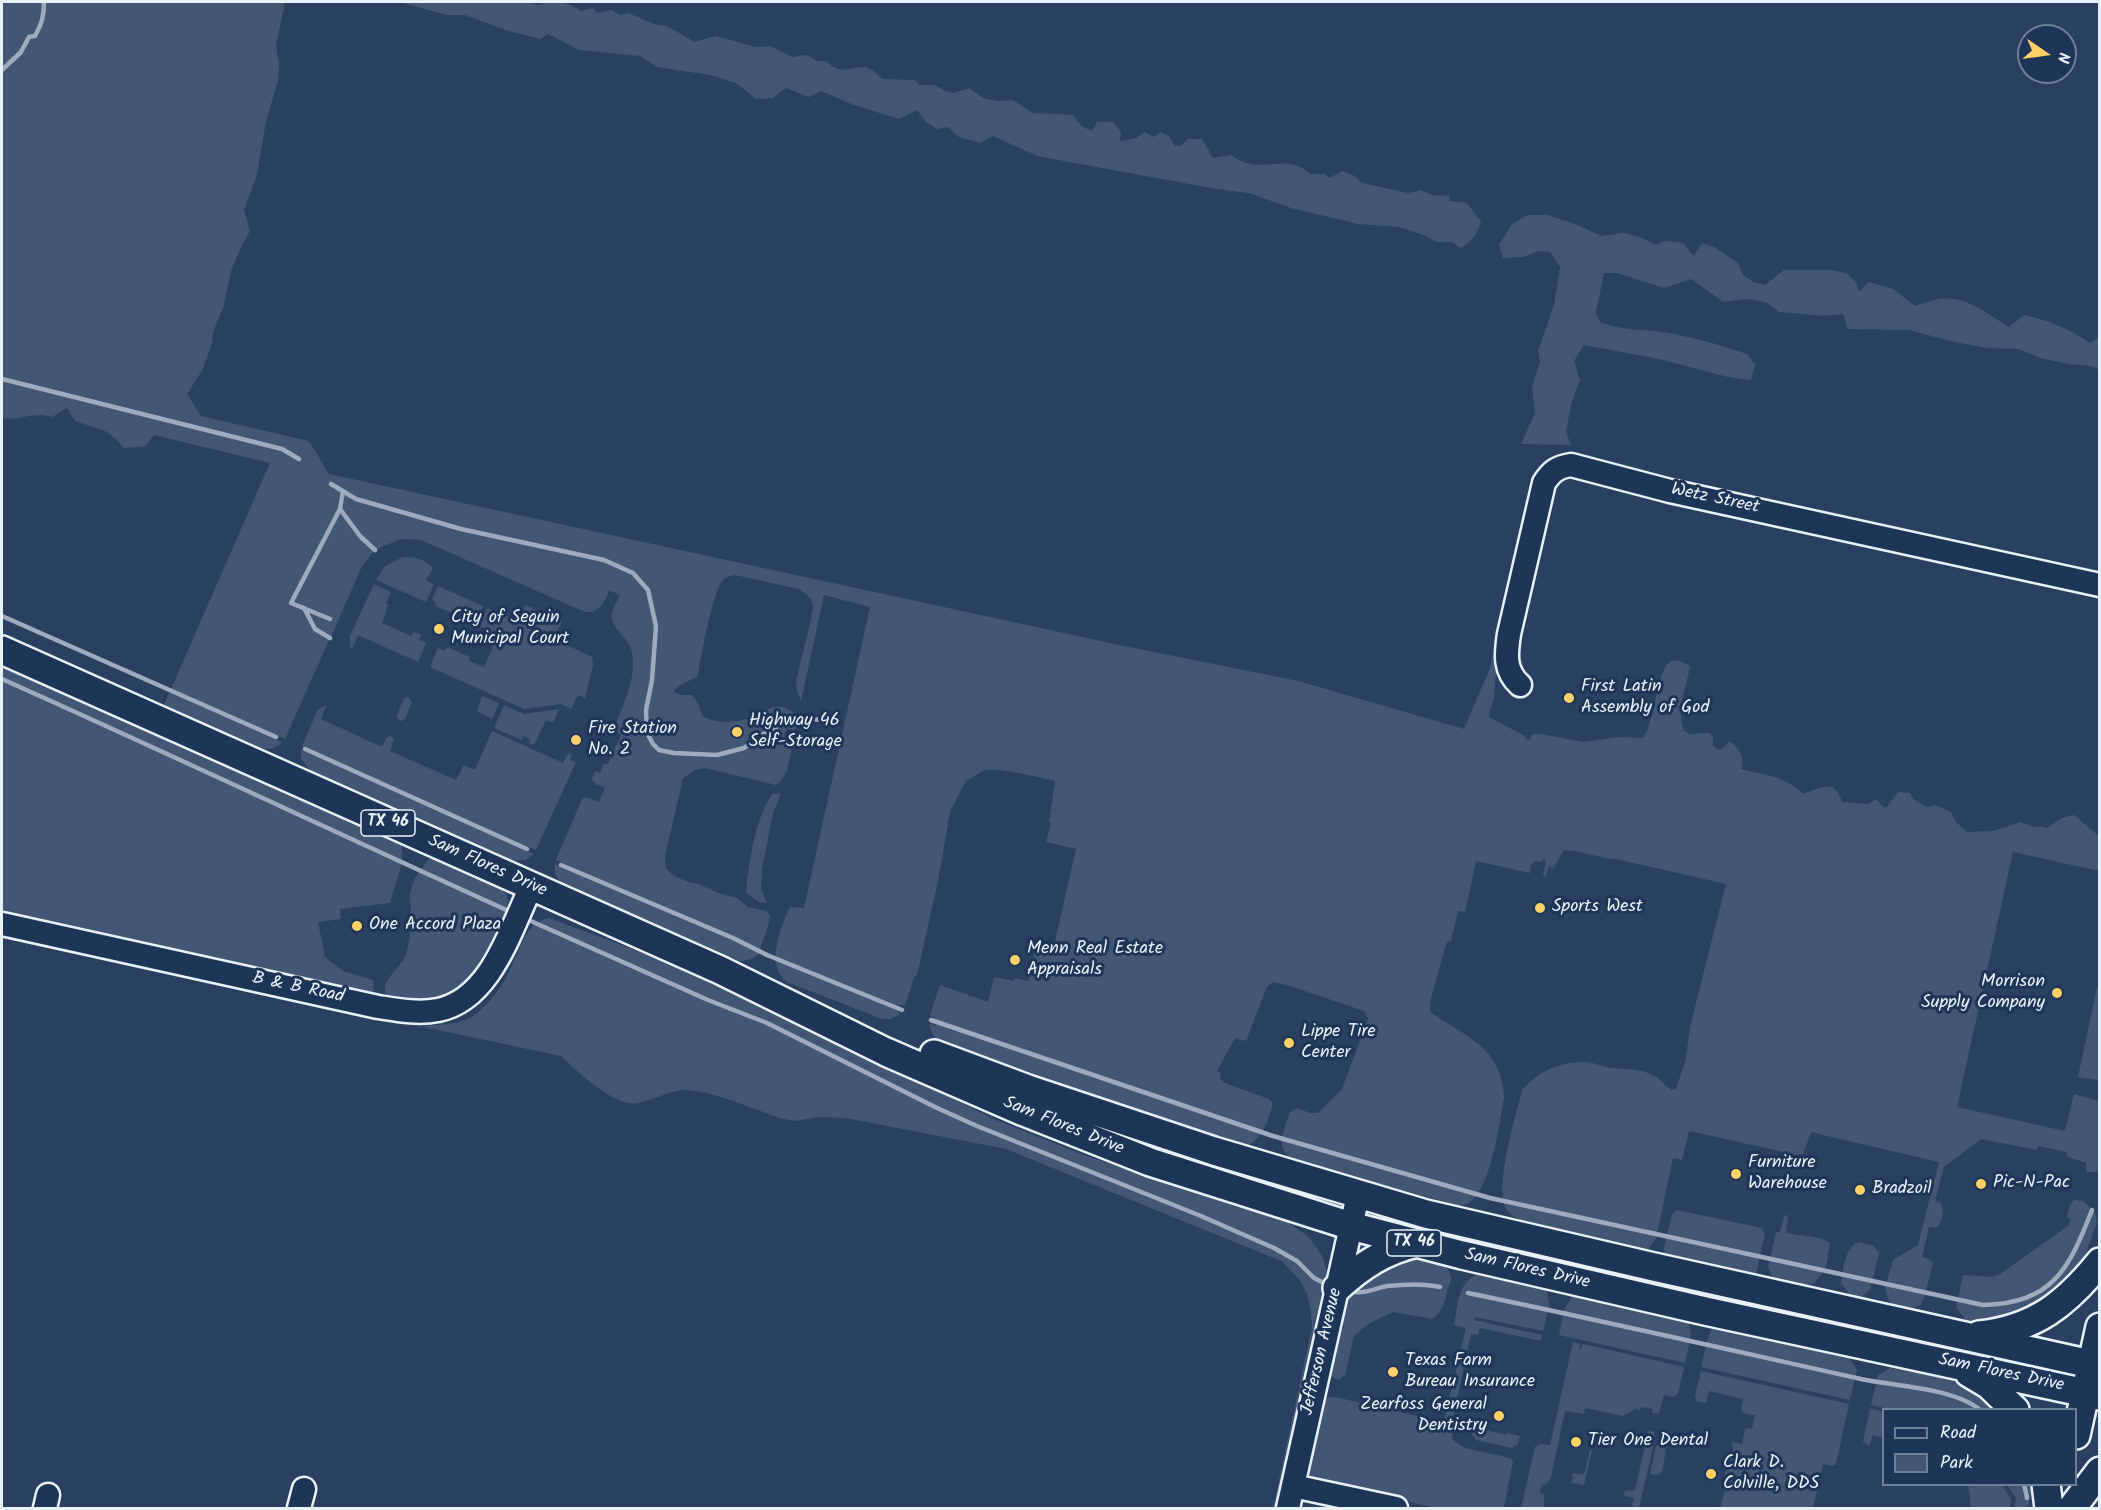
<!DOCTYPE html>
<style>
body{margin:0}
#map{position:relative;width:2101px;height:1510px;overflow:hidden;background:#294061;font-family:Kalam,sans-serif}
canvas{display:block}
.frame{position:absolute;inset:0;border:3px solid #e8f1f8;pointer-events:none}
.legend{position:absolute;left:1882px;top:1408px;width:195px;height:78px;box-sizing:border-box;background:#1d3557;border:2px solid #6e8097;margin:0;padding:8px 10px;list-style:none;font-size:18px;color:#e8f1f8}
.legend li{display:flex;align-items:center;gap:12px;height:30px}
.legend b{width:30px;border:2px solid #6e8097}
.north{position:absolute;left:2017px;top:24px;width:60px;height:60px;box-sizing:border-box;background:#1d3557;border:2px solid #6e8097;border-radius:50%;rotate:103deg;font-size:16px;font-weight:700;line-height:24px;text-align:center;color:#e8f1f8}
.north::after{content:'';display:block;margin:auto;width:21px;height:27px;background:#ffd166;clip-path:polygon(50% 0,100% 100%,50% 72%,0 100%)}
</style>
<div id="map">
<canvas width="2101" height="1510"></canvas>
<div class="frame"></div>
<ul class="legend">
<li><b style="height:8px;background:#1d3557"></b>Road</li>
<li><b style="height:16px;background:#415774"></b>Park</li>
</ul>
<div class="north">N</div>
</div>
<script>
const ctx = document.querySelector('canvas').getContext('2d');
ctx.lineJoin = 'round';
function fill(path, color) { ctx.fillStyle = color; ctx.fill(path, 'evenodd'); }
function strokePath(path, color, width, dash) { ctx.strokeStyle = color; ctx.lineWidth = width; ctx.lineCap = dash ? 'butt' : 'round'; ctx.setLineDash(dash || []); ctx.stroke(path); }
function label(font, color, halo, rows, align = 'center') {
  ctx.font = font + ' Kalam,sans-serif'; ctx.lineWidth = 6; ctx.setLineDash([]); ctx.textBaseline = 'middle'; ctx.strokeStyle = halo; ctx.fillStyle = color; for (const [text, x, y, turn = 0] of rows) {
    ctx.save(); ctx.translate(x, y); ctx.rotate((+turn || 0) * Math.PI / 180); ctx.textAlign = isNaN(turn) ? turn : align; if (halo) ctx.strokeText(text, 0, 0); ctx.fillText(text, 0, 0); ctx.restore();
  }
}
const green = new Path2D(`
 M 13,2 L 285,2 L 276,45 L 279,63 L 278,81 L 266,121 L 257,175 L 244,210 L 250,231 L 240,249 L 231,271 L 224,305 L 213,332 L 212,343 L 203,369 L 187,394 L 201,416 L 309,441 L 329,474 L 1124,646 L 1298,681 L 1464,729 L 1490,668 L 1495,645 L 1498,639 L 1499,654 L 1495,665 L 1497,671 C 1494,681 1495,687 1494,697 C 1493,704 1489,710 1489,717 L 1523,735 L 1527,740 L 1530,740 L 1533,734 L 1541,734 L 1583,742 L 1620,737 L 1643,738 C 1656,723 1656,666 1672,661 C 1678,659 1684,663 1690,666 C 1686,691 1676,705 1684,731 L 1690,734 L 1710,733 L 1713,738 L 1713,746 L 1720,750 L 1730,741 C 1740,749 1745,757 1741,769 C 1763,775 1786,776 1803,794 C 1821,789 1833,776 1842,802 L 1868,804 L 1877,799 L 1880,804 L 1886,808 L 1898,792 L 1910,793 L 1913,799 L 1926,807 L 1935,805 L 1951,812 L 1956,822 L 1967,832 L 1993,831 L 2021,822 L 2033,827 L 2040,826 L 2047,828 L 2062,818 L 2074,815 L 2099,836 L 2099,871 L 2013,852 L 1957,1107 L 2065,1131 L 2074,1094 L 2099,1101 L 2099,1172 L 2086,1172 L 2086,1163 L 2066,1156 L 2067,1152 L 2038,1146 L 2037,1150 L 1981,1139 L 1944,1167 L 1935,1201 L 1941,1203 C 1944,1212 1943,1222 1936,1228 L 1929,1227 L 1922,1257 L 1931,1260 L 1933,1263 L 1925,1295 L 1921,1305 L 1907,1310 L 1893,1306 L 1888,1299 L 1885,1288 L 1893,1260 L 1918,1245 L 1939,1162 L 1823,1135 L 1812,1132 C 1807,1139 1807,1147 1803,1154 L 1797,1155 L 1689,1131 L 1682,1160 L 1673,1158 L 1656,1239 L 1647,1250 L 1531,1223 C 1522,1220 1512,1218 1507,1210 C 1493,1190 1516,1115 1522,1090 C 1537,1072 1561,1061 1584,1062 C 1594,1062 1603,1067 1612,1068 C 1626,1069 1641,1069 1653,1075 C 1660,1078 1665,1085 1671,1090 L 1676,1089 L 1685,1062 L 1691,1023 L 1726,884 L 1616,859 C 1601,859 1573,848 1563,851 L 1554,868 L 1549,867 L 1546,877 L 1543,876 L 1546,860 L 1543,859 L 1542,862 L 1535,861 L 1531,865 L 1530,873 L 1476,861 L 1465,912 L 1458,911 L 1451,941 L 1447,941 L 1430,1002 L 1430,1012 C 1465,1036 1503,1048 1504,1098 C 1500,1120 1490,1201 1463,1205 C 1459,1206 1453,1204 1449,1203 L 1300,1162 C 1272,1152 1283,1133 1290,1112 L 1297,1108 L 1310,1113 L 1318,1113 L 1342,1089 L 1368,1019 L 1364,1011 L 1287,985 L 1273,982 L 1267,987 L 1246,1041 L 1235,1038 L 1217,1071 L 1221,1073 L 1220,1078 L 1225,1083 L 1269,1099 L 1273,1103 C 1268,1120 1264,1137 1247,1146 L 939,1041 C 933,1036 931,1031 929,1024 L 937,1025 L 939,1022 L 930,1015 L 940,985 L 988,1002 L 994,977 L 1014,981 L 1015,978 L 1028,981 L 1036,947 L 1053,950 L 1076,849 L 1046,842 L 1051,823 L 1049,822 L 1055,781 C 1041,778 995,766 983,771 C 976,774 973,779 966,780 L 950,812 L 938,881 L 917,975 L 914,977 L 905,1006 L 896,1005 L 894,1009 L 901,1014 L 890,1019 L 882,1019 L 787,982 C 784,979 780,975 778,971 C 771,952 782,923 790,907 L 804,908 L 870,607 L 824,595 L 801,701 L 797,691 L 796,681 L 811,620 L 813,605 L 811,598 L 799,589 L 735,575 C 730,576 725,577 722,581 C 713,592 700,660 698,676 L 677,687 L 674,692 L 681,695 L 692,695 L 699,705 L 702,716 C 719,725 739,723 757,715 C 762,713 768,708 774,707 C 783,705 788,709 795,714 L 796,726 L 794,731 L 787,728 L 784,735 L 793,742 C 790,756 789,777 776,785 L 705,768 L 696,770 L 683,778 L 665,856 L 666,868 L 673,875 L 688,882 L 699,884 L 718,893 L 737,898 L 748,907 L 766,911 L 770,915 L 768,926 L 758,955 L 752,959 L 740,961 L 568,886 C 559,882 553,875 555,864 L 568,870 L 569,866 L 556,860 L 582,799 L 586,797 L 599,802 L 605,788 L 596,784 L 592,779 L 595,771 L 600,773 L 604,764 L 608,764 L 621,735 L 613,729 C 623,707 637,678 632,652 C 629,637 608,627 612,612 C 614,606 618,600 620,595 L 609,590 C 604,602 601,613 585,612 L 421,540 L 401,539 L 377,549 L 362,536 L 360,538 L 374,551 L 362,566 L 331,637 L 324,634 L 323,637 L 329,640 L 285,739 L 270,732 L 268,736 L 282,742 C 276,749 269,750 260,748 L 164,705 L 270,463 L 154,435 L 146,446 L 124,448 L 115,438 L 105,431 L 75,421 L 67,408 L 52,417 C 34,411 21,421 2,418 L 2,4 Z
 M 399,2 L 529,2 L 538,5 C 554,0 567,1 581,11 L 593,8 L 597,13 L 612,10 L 620,15 L 628,13 L 657,25 L 667,26 L 695,42 L 715,36 L 756,47 L 770,46 L 793,57 L 806,55 L 817,61 L 826,61 C 850,84 858,51 882,79 L 915,80 L 919,85 L 935,85 L 945,91 L 954,93 L 969,88 L 983,98 L 997,101 L 1013,100 L 1033,113 L 1073,115 L 1081,126 L 1092,131 L 1097,122 L 1113,122 L 1121,132 L 1120,141 L 1136,138 L 1144,132 L 1154,137 L 1160,132 L 1169,136 L 1175,146 L 1181,146 L 1188,139 L 1202,139 L 1213,158 L 1231,155 C 1260,178 1286,150 1310,174 L 1324,174 L 1330,178 L 1342,171 L 1355,176 L 1362,183 L 1408,193 L 1421,190 L 1432,195 L 1450,196 L 1449,201 L 1467,203 L 1481,222 L 1475,236 L 1462,248 L 1451,242 L 1437,242 L 1421,234 L 1399,227 L 1358,224 L 1291,208 L 1249,193 L 1216,189 L 1037,156 L 993,136 L 980,143 L 959,137 L 948,127 L 937,129 L 925,121 L 917,110 L 899,119 L 854,105 L 821,91 L 809,97 L 786,88 L 773,98 L 756,99 L 736,83 L 710,75 L 657,67 L 640,56 L 579,50 L 548,34 L 540,39 L 509,31 L 465,15 L 447,15 Z
 M 1528,215 L 1548,215 L 1575,224 L 1601,236 L 1623,233 L 1640,237 L 1656,245 L 1664,241 L 1683,243 L 1694,256 L 1702,243 L 1714,247 L 1738,263 L 1743,275 L 1753,282 L 1765,285 L 1784,270 L 1832,270 L 1846,273 L 1856,282 L 1859,292 L 1869,282 L 1893,289 L 1915,306 C 1922,304 1930,301 1938,299 C 1964,294 1988,314 2009,327 L 2024,315 C 2049,321 2069,328 2090,343 L 2099,338 L 2099,370 L 2092,366 L 2068,364 L 2040,358 L 2019,349 L 1988,348 L 1954,342 L 1909,330 L 1848,329 L 1843,314 L 1823,316 L 1779,312 L 1766,302 L 1747,299 L 1723,302 L 1691,279 L 1664,288 L 1617,273 L 1604,273 L 1596,312 L 1600,322 C 1622,331 1646,329 1669,333 C 1696,338 1721,345 1747,354 L 1755,365 L 1751,380 L 1728,377 L 1659,359 L 1584,345 L 1574,361 L 1580,380 L 1571,404 L 1566,432 L 1571,445 L 1521,444 L 1535,413 L 1532,387 L 1540,362 L 1538,351 L 1554,305 L 1560,267 L 1550,252 L 1539,251 L 1523,257 L 1503,258 L 1499,245 L 1512,224 Z
 M 403,557 C 414,557 426,559 433,568 L 426,580 L 434,584 L 426,602 L 376,580 L 385,566 Z
 M 374,584 L 391,592 L 386,603 L 388,605 L 382,623 L 411,636 L 414,632 L 421,635 L 419,640 L 426,643 L 418,662 L 358,635 L 352,649 L 350,647 L 350,636 Z
 M 438,586 L 483,606 L 477,620 L 459,612 L 457,615 L 435,606 L 436,602 L 432,600 Z
 M 525,605 L 562,621 L 554,639 L 592,657 L 593,665 L 585,698 L 578,695 L 571,709 L 561,704 L 524,709 L 430,667 L 438,648 L 445,651 L 447,647 L 470,657 L 469,661 L 484,667 L 493,646 L 489,644 L 494,632 L 479,626 L 487,608 L 518,621 Z
 M 2,667 L 402,846 L 402,863 L 390,903 L 340,909 L 341,919 L 318,922 L 325,957 L 343,971 L 373,980 L 374,989 L 370,998 L 2,917 Z
 M 482,696 L 499,703 L 492,719 L 477,711 Z
 M 408,697 L 412,702 L 405,719 L 401,721 L 397,719 L 397,715 L 404,698 Z
 M 504,705 L 524,714 L 559,709 L 553,723 L 546,720 L 534,745 L 529,743 L 530,739 L 523,736 L 522,740 L 494,728 Z
 M 324,706 L 326,706 L 321,719 L 382,747 L 387,737 L 390,736 L 394,738 L 390,751 L 456,780 L 464,765 L 475,770 L 492,731 L 563,763 L 568,753 L 572,755 L 570,760 L 576,762 L 536,850 L 521,844 L 519,848 L 534,854 L 526,860 L 512,861 L 312,772 L 301,759 L 301,750 L 312,755 L 313,751 L 302,746 L 318,709 Z
 M 779,793 L 780,796 L 773,813 L 762,869 L 761,889 L 767,903 C 758,903 752,898 746,892 C 749,862 755,819 772,794 Z
 M 430,858 L 502,890 L 506,894 L 508,900 L 505,921 L 490,953 L 465,988 L 424,1004 L 387,998 C 378,979 401,970 406,954 C 411,940 411,923 411,908 C 411,903 409,898 410,894 C 412,880 421,868 430,858 Z
 M 549,918 L 656,958 L 796,1022 L 994,1119 L 1081,1154 L 1234,1206 L 1284,1220 L 1308,1236 L 1318,1250 L 1324,1260 L 1327,1273 L 1326,1289 L 1278,1508 L 1273,1508 L 1312,1327 C 1311,1295 1305,1282 1281,1261 L 1006,1149 L 846,1118 L 821,1117 L 794,1121 L 780,1118 C 752,1109 717,1092 687,1090 C 672,1089 654,1100 638,1103 C 615,1108 577,1071 561,1056 L 419,1026 C 435,1025 451,1025 465,1020 C 483,1013 498,992 507,976 C 518,956 523,923 549,918 Z
 M 2099,978 L 2099,1080 L 2078,1077 Z
 M 1065,1111 L 1316,1192 L 1316,1201 L 1313,1203 L 1087,1128 Z
 M 2074,1200 L 2083,1201 L 2091,1208 L 2091,1212 L 2095,1212 L 2097,1222 L 2082,1264 L 2045,1306 L 1991,1323 L 1966,1320 L 1956,1308 L 1963,1275 L 1992,1277 L 2000,1274 L 2068,1226 L 2071,1220 L 2067,1216 L 2070,1205 Z
 M 1677,1210 L 1762,1228 L 1765,1234 L 1756,1274 L 1663,1253 L 1672,1214 Z
 M 1788,1215 L 1786,1233 L 1820,1238 L 1830,1243 L 1826,1267 L 1815,1283 L 1807,1285 L 1773,1278 L 1768,1267 L 1776,1232 L 1780,1232 L 1784,1216 Z
 M 1495,1241 L 1891,1330 L 1890,1338 L 1492,1252 Z
 M 1859,1242 L 1874,1246 L 1879,1253 L 1870,1290 L 1861,1297 L 1848,1293 L 1841,1283 C 1843,1270 1845,1247 1859,1242 Z
 M 1405,1258 C 1418,1259 1454,1259 1451,1281 C 1450,1284 1448,1287 1447,1290 C 1446,1301 1442,1311 1433,1319 L 1393,1312 L 1368,1324 L 1354,1336 L 1345,1375 L 1338,1380 L 1332,1377 L 1330,1368 L 1340,1329 L 1342,1331 L 1344,1326 L 1341,1324 L 1341,1321 C 1348,1283 1365,1263 1405,1258 Z
 M 1478,1274 L 1547,1290 L 1549,1306 L 1543,1331 L 1475,1317 L 1474,1320 L 1542,1335 L 1541,1341 L 1480,1328 L 1478,1335 L 1471,1334 L 1451,1427 L 1453,1440 L 1465,1448 L 1510,1458 L 1513,1461 L 1504,1508 L 1436,1508 L 1321,1481 L 1311,1476 L 1307,1468 L 1321,1409 L 1326,1398 L 1335,1397 L 1444,1422 L 1466,1328 L 1454,1325 C 1458,1306 1457,1282 1478,1274 Z
 M 1572,1296 L 1689,1322 L 1691,1335 L 1685,1363 L 1559,1335 L 1564,1310 Z
 M 1713,1327 L 1848,1357 L 1857,1370 L 1850,1400 L 1701,1367 L 1707,1340 Z
 M 1573,1342 L 1580,1344 L 1579,1348 L 1581,1349 L 1583,1344 L 1684,1367 L 1678,1394 L 1673,1397 L 1664,1395 L 1659,1413 L 1652,1413 L 1653,1409 L 1641,1407 L 1640,1410 L 1635,1409 L 1623,1416 L 1585,1408 L 1584,1414 L 1565,1411 L 1551,1477 L 1546,1485 L 1542,1484 L 1540,1493 L 1544,1494 L 1544,1508 L 1521,1508 L 1535,1447 L 1541,1444 L 1550,1445 Z
 M 1890,1368 L 1933,1376 L 1962,1384 L 2004,1409 L 1893,1410 L 1871,1405 L 1878,1375 Z
 M 1701,1371 L 1849,1404 L 1836,1464 L 1833,1466 L 1823,1464 L 1813,1508 L 1718,1508 L 1719,1506 L 1721,1506 L 1726,1484 L 1723,1483 L 1726,1467 L 1729,1467 L 1733,1451 L 1732,1442 L 1742,1444 L 1745,1429 L 1752,1428 L 1755,1415 L 1743,1413 L 1741,1410 L 1743,1399 L 1709,1391 L 1706,1403 L 1696,1401 L 1695,1396 Z
 M 1870,1409 L 1883,1411 L 1884,1438 L 1873,1435 L 1869,1446 L 1863,1442 Z
 M 1474,1425 L 1477,1426 L 1477,1428 L 1506,1435 L 1507,1433 L 1520,1436 L 1518,1444 L 1512,1448 L 1476,1440 L 1472,1435 Z
 M 1648,1431 L 1654,1432 L 1654,1444 L 1639,1508 L 1632,1508 L 1634,1498 L 1625,1496 L 1623,1492 L 1627,1490 L 1635,1491 Z
 M 1656,1445 L 1664,1447 L 1666,1450 L 1662,1472 L 1657,1475 L 1650,1474 Z
 M 1590,1450 L 1592,1450 L 1584,1485 L 1572,1483 L 1573,1473 L 1583,1475 L 1585,1471 Z
 M 1968,1485 L 2002,1485 L 2011,1499 L 2010,1508 L 1970,1508 L 1970,1495 Z
 M 2007,1485 L 2032,1485 L 2028,1508 L 2014,1508 L 2016,1498 Z`);
const stream = new Path2D(`
 M 2,70 L 21,52 L 29,37 L 35,36 C 42,24 44,15 44,2
 M 2,379 L 282,449 L 299,459
 M 331,484 L 356,499 L 461,529 L 604,560 L 633,573 L 648,590 L 656,626 L 652,680 L 646,710 L 647,733 L 653,744 L 659,750 L 674,753 L 717,755 L 744,748 L 762,735 L 785,722 L 804,718 L 838,722
 M 343,491 L 340,509 L 360,536 L 375,550
 M 304,608 L 315,629 L 330,638
 M 2,616 L 276,737
 M 330,619 L 291,603 L 340,509
 M 2,679 C 172,755 341,835 511,912
 M 305,749 L 527,849
 M 561,865 L 733,938 L 767,955 L 902,1010
 M 524,918 L 708,1000 L 767,1023 L 937,1108 L 977,1126 L 1201,1216 L 1274,1248 L 1297,1261 L 1314,1278 L 1322,1282
 M 931,1020 L 1273,1136 L 1490,1198 L 1983,1305 C 2053,1303 2069,1269 2092,1210
 M 1354,1292 C 1366,1294 1376,1288 1387,1286 C 1405,1284 1423,1283 1440,1287
 M 1468,1293 C 1599,1320 1730,1350 1861,1379 C 1894,1386 1955,1388 1980,1410
 M 2024,1484 L 2027,1498`);
const minor = new Path2D(`
 M 1520,685 C 1504,671 1506,654 1509,634 L 1544,483 C 1551,472 1557,467 1571,465 L 1670,491 L 2100,585
 M 2,924 L 378,1007 C 397,1010 418,1014 438,1010 C 490,1000 510,931 531,887
 M 1293,1486 L 1396,1508
 M 45,1508 L 48,1495
 M 299,1508 L 304,1489
 M 1288,1508 L 1358,1195`);
const major = new Path2D(`
 M 2,650 L 720,970 L 886,1052 L 1024,1112 L 1150,1162 L 1351,1226 L 1462,1255 L 1705,1311 L 2100,1396
 M 934,1054 L 1028,1089 L 1214,1151 L 1426,1214 L 1654,1267 L 2100,1366
 M 1337,1288 C 1361,1266 1385,1250 1417,1243
 M 1979,1335 C 2035,1329 2066,1304 2100,1262
 M 1969,1373 L 1989,1385 L 2015,1410
 M 2076,1435 L 2100,1327
 M 2046,1484 L 2049,1508
 M 2072,1508 L 2100,1471`);
const markers = [
 [439,629,6,"#ffd166"],
 [1569,698,6,"#ffd166"],
 [737,732,6,"#ffd166"],
 [576,740,6,"#ffd166"],
 [1540,908,6,"#ffd166"],
 [357,926,6,"#ffd166"],
 [1015,960,6,"#ffd166"],
 [2057,993,6,"#ffd166"],
 [1289,1043,6,"#ffd166"],
 [1736,1174,6,"#ffd166"],
 [1981,1184,6,"#ffd166"],
 [1860,1190,6,"#ffd166"],
 [1393,1372,6,"#ffd166"],
 [1499,1416,6,"#ffd166"],
 [1576,1442,6,"#ffd166"],
 [1711,1474,6,"#ffd166"]
];
const shields = [
 [388,823,54],
 [1414,1243,54]
];
const shieldNames = [
 ["TX 46",388,823],
 ["TX 46",1414,1243]
];
const streetNames = [
 ["Wetz Street",1715,500,12],
 ["Sam Flores Drive",487,867,24],
 ["B & B Road",298,989,12],
 ["Sam Flores Drive",1063,1127,22],
 ["Sam Flores Drive",1527,1270,13],
 ["Jefferson Avenue",1323,1352,-77],
 ["Sam Flores Drive",2001,1374,12]
];
const poiNames = [
 ["City of Seguin",451,619],
 ["Municipal Court",451,640],
 ["First Latin",1581,688],
 ["Assembly of God",1581,709],
 ["Highway 46",749,722],
 ["Self-Storage",749,743],
 ["Fire Station",588,730],
 ["No. 2",588,751],
 ["Sports West",1552,908],
 ["One Accord Plaza",369,926],
 ["Menn Real Estate",1027,950],
 ["Appraisals",1027,971],
 ["Morrison",2045,983,"right"],
 ["Supply Company",2045,1004,"right"],
 ["Lippe Tire",1301,1033],
 ["Center",1301,1054],
 ["Furniture",1748,1164],
 ["Warehouse",1748,1185],
 ["Pic-N-Pac",1993,1184],
 ["Bradzoil",1872,1190],
 ["Texas Farm",1405,1362],
 ["Bureau Insurance",1405,1383],
 ["Zearfoss General",1487,1406,"right"],
 ["Dentistry",1487,1427,"right"],
 ["Tier One Dental",1588,1442],
 ["Clark D.",1723,1464],
 ["Colville, DDS",1723,1485]
];
fill(green, '#415774');
strokePath(stream, '#9dabbd', 4.5);
strokePath(minor, '#e8f1f8', 27);
strokePath(major, '#e8f1f8', 32);
strokePath(minor, '#1d3557', 22);
strokePath(major, '#1d3557', 27);
for (const [x, y, r, color] of markers) { const dot = new Path2D(); dot.arc(x, y, r, 0, 2 * Math.PI); ctx.fillStyle = color; ctx.fill(dot); strokePath(dot, '#1d3557', 2); }
for (const [x, y, w] of shields) { const box = new Path2D(); box.roundRect(x - w / 2, y - 13, w, 26, 4.5); ctx.fillStyle = '#1d3557'; ctx.fill(box); strokePath(box, '#e8f1f8', 1.5); }
label('bold 16px', '#e8f1f8', null, shieldNames);
label('18px', '#e8f1f8', '#1d3557', streetNames);
label('18px', '#e8f1f8', '#1d3557', poiNames, 'left');
</script>
